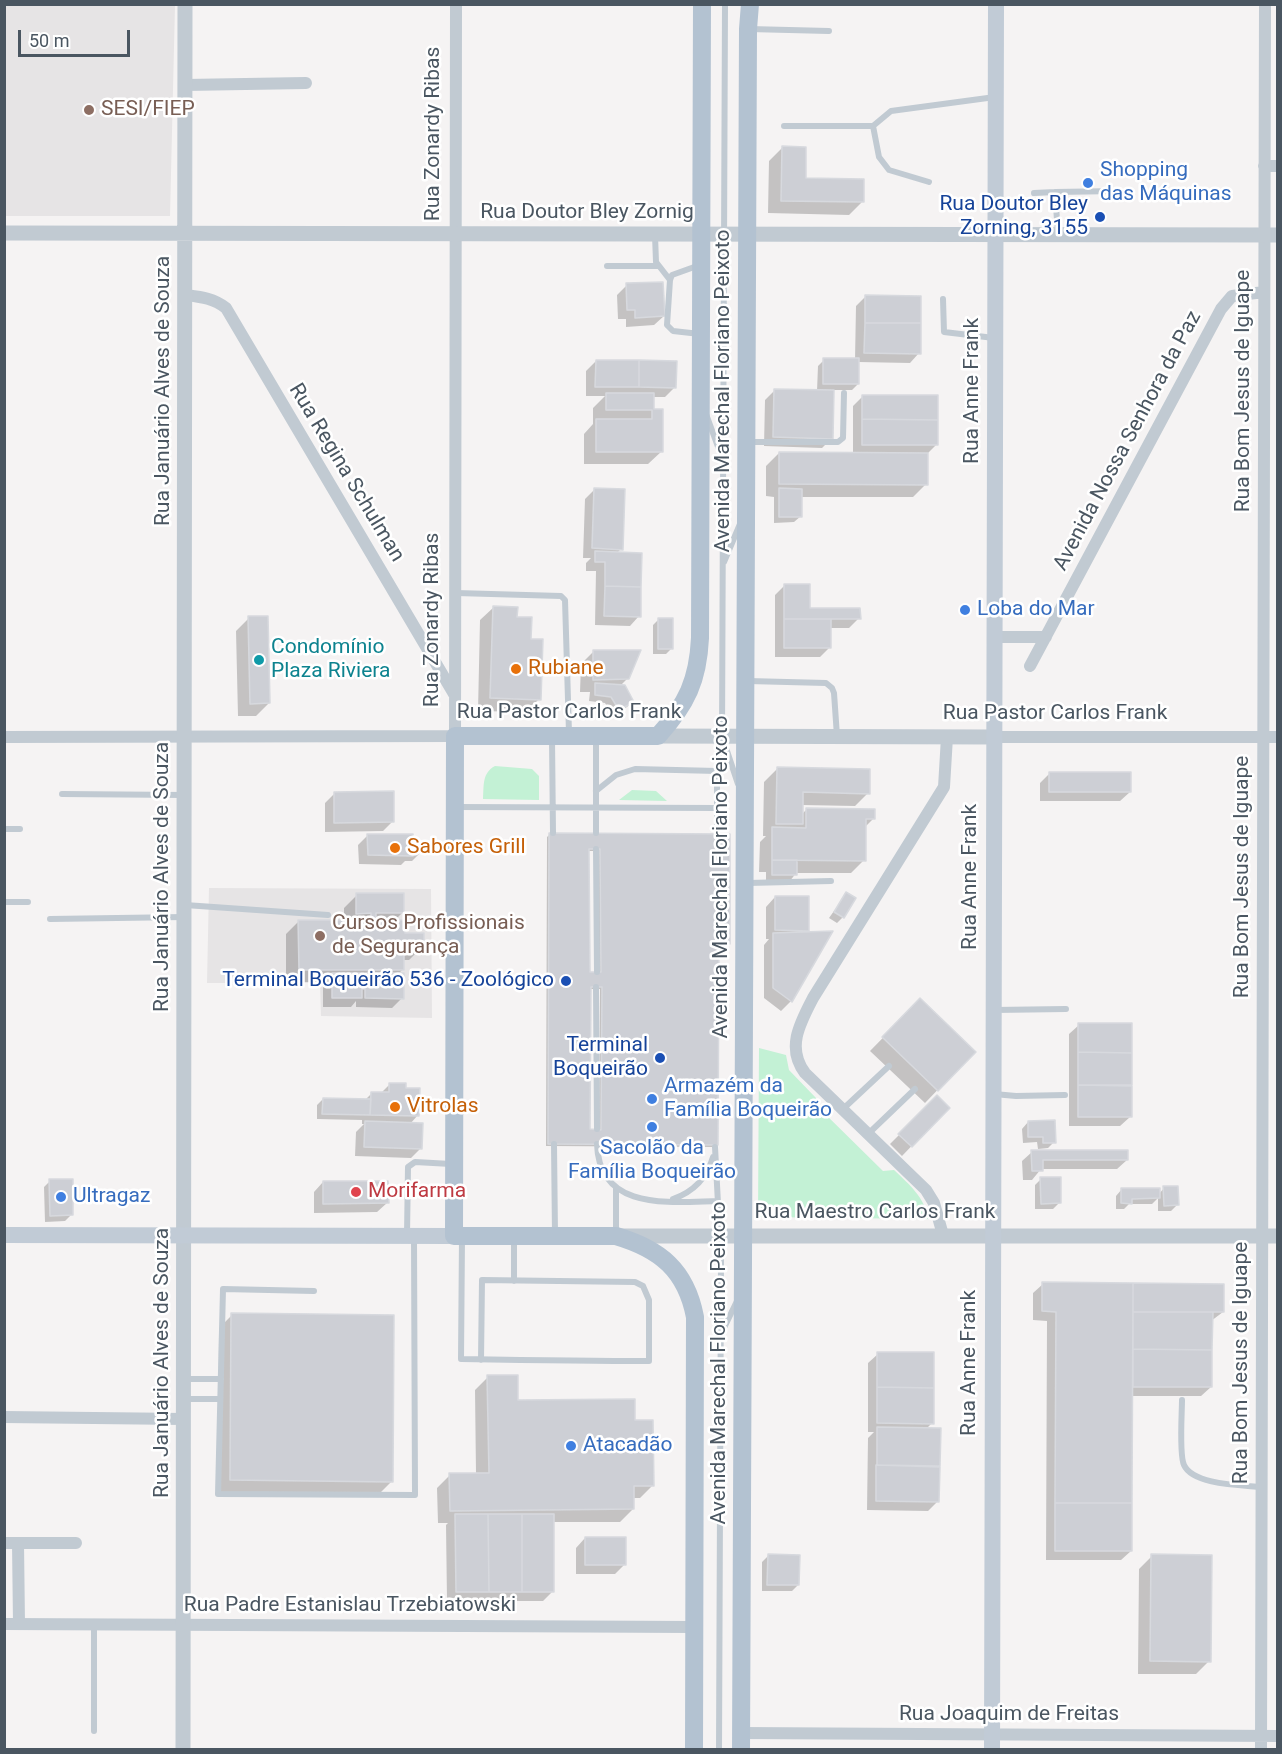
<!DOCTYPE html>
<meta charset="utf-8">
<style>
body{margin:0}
#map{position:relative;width:1282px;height:1754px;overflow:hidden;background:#f5f3f3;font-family:Roboto,sans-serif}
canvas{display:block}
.frame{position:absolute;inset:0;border:6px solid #4a5661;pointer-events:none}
.scale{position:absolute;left:18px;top:30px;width:112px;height:27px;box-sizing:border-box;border:3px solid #4a5661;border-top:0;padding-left:8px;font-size:18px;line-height:21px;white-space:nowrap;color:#4a5661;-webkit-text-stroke:4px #fff;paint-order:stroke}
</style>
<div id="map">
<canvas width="1282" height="1754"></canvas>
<div class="frame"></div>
<div class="scale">50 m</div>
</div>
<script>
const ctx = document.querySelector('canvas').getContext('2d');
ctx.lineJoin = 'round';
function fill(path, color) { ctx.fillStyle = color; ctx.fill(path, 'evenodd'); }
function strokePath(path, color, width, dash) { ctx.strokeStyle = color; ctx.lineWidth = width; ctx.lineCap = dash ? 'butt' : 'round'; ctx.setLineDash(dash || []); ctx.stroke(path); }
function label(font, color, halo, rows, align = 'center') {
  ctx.font = font + ' Roboto,sans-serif'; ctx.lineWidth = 5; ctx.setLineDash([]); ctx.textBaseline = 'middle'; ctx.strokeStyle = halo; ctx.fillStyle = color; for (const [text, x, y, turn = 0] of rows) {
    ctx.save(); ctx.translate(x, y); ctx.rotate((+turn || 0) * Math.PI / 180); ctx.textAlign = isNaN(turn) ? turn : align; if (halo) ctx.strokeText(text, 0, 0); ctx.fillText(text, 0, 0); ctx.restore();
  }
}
const education = new Path2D(`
 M 4,5 L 175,5 L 170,216 L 5,216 Z
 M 209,888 L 431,889 L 432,1018 L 321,1016 L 320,983 L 207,983 Z`);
const green = new Path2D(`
 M 495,766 L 532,769 L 539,776 L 539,800 L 483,799 C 484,785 482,773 495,766 Z
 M 632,790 L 656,791 L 667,801 L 619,800 Z
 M 759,1048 L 786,1055 L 789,1070 L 816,1098 L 817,1106 L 883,1171 L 894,1170 C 910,1185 924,1197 929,1219 L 758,1217 Z`);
const shadow = new Path2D(`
 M 782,148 L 804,179 L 862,202 L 849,215 L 768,213 L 769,161 Z
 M 627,285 L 664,316 L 654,325 L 626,327 L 626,319 L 618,319 L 617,295 Z
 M 866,296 L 919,353 L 910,363 L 858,362 L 858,384 L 852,390 L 833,390 L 832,438 L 822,448 L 764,446 L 765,400 L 775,390 L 817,391 L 818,366 L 824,360 L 855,360 L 856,306 Z
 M 596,361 L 675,387 L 665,397 L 652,397 L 652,411 L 662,451 L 648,464 L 584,464 L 584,434 L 593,424 L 593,408 L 605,396 L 586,396 L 586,371 Z
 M 863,396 L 936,445 L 926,455 L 926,484 L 913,497 L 801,497 L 801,516 L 794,522 L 774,523 L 774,497 L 766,496 L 766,466 L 779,453 L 853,454 L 853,406 Z
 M 594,490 L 621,549 L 617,553 L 639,616 L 630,626 L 595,625 L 596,571 L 586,571 L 586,563 L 591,558 L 583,558 L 585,499 Z
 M 784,586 L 808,610 L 859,618 L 849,628 L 830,628 L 830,647 L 820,657 L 775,657 L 775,595 Z
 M 494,607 L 516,618 L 529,640 L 539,699 L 526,712 L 478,711 L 480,620 Z
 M 249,618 L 269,703 L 256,716 L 238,716 L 236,631 Z
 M 659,619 L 672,648 L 666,654 L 653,654 L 653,625 Z
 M 594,651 L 628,678 L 620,686 L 633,701 L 627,707 L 612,715 L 605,703 L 589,701 L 590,692 L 580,692 L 581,664 Z
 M 777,769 L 868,793 L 855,806 L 802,805 L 801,815 L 807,809 L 874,818 L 864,828 L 864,860 L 851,873 L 796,873 L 790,881 L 766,881 L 766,872 L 759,872 L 760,842 L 766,836 L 763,836 L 764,782 Z
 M 1050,773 L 1130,792 L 1120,801 L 1040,801 L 1040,783 Z
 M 335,793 L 393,821 L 383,831 L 325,832 L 325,803 Z
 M 550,834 L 729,836 L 728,943 L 726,946 L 717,946 L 714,1147 L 546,1146 L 547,837 ZM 587,851 L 598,851 L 599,974 L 588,974 ZM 589,989 L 600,989 L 599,1131 L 589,1131 Z
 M 368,835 L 412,844 L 421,852 L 412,861 L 405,861 L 401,865 L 359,864 L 358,845 Z
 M 846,894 L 843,917 L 837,923 L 829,918 Z
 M 357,895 L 402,913 L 393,922 L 403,935 L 422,947 L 409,960 L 403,960 L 403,969 L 397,975 L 402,998 L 392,1008 L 356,1007 L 356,1001 L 351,1007 L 323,1007 L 323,982 L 286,982 L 286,934 L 299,921 L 344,921 L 344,908 Z
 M 775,897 L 807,930 L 804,934 L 830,932 L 791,1001 L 781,1011 L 764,998 L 764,945 L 769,939 L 766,939 L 766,907 Z
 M 920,1000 L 974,1052 L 925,1103 L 870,1051 Z
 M 1079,1025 L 1130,1025 L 1130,1117 L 1120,1126 L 1069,1126 L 1069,1034 Z
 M 390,1084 L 418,1115 L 410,1124 L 421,1148 L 411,1158 L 355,1156 L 356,1132 L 364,1124 L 362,1124 L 362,1120 L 317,1119 L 317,1105 L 323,1099 L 365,1100 L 372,1093 L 381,1093 Z
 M 937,1097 L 948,1108 L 902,1156 L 890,1144 Z
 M 1028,1122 L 1054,1142 L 1048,1148 L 1038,1149 L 1037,1142 L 1023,1143 L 1022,1129 Z
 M 1032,1152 L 1127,1160 L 1117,1169 L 1041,1169 L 1032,1180 L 1023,1180 L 1022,1161 Z
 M 1041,1179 L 1059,1203 L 1053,1209 L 1035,1209 L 1035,1185 Z
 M 50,1181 L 71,1215 L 65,1221 L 45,1222 L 44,1187 Z
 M 323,1182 L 387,1203 L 377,1212 L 314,1213 L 314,1192 Z
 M 1164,1188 L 1177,1205 L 1171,1211 L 1158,1211 L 1158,1198 L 1152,1204 L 1129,1204 L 1124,1209 L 1116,1209 L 1116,1196 L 1122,1189 L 1159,1194 Z
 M 1043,1284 L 1223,1285 L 1223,1312 L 1211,1321 L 1211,1387 L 1201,1396 L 1131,1396 L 1131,1551 L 1121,1560 L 1046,1560 L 1047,1321 L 1033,1320 L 1033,1293 Z
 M 232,1315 L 392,1481 L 379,1494 L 218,1492 L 219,1328 Z
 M 878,1354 L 932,1423 L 926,1429 L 939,1429 L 938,1501 L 928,1511 L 867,1510 L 868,1438 L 874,1432 L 868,1432 L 868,1363 Z
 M 488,1377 L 517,1401 L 634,1421 L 653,1485 L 640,1498 L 633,1498 L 633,1509 L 620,1522 L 552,1522 L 553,1591 L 543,1601 L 447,1601 L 446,1525 L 448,1523 L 438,1523 L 437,1488 L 450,1475 L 476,1474 L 475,1390 Z
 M 585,1538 L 625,1564 L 615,1574 L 576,1574 L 576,1548 Z
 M 768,1556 L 798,1585 L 792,1591 L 762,1591 L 762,1562 Z
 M 1152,1556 L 1209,1661 L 1196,1674 L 1138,1674 L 1139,1569 Z`);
const building = new Path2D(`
 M 782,146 L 806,147 L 806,178 L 864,179 L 864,202 L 781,201 Z
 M 663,282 L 665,316 L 635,318 L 635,310 L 627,310 L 626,283 Z
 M 865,295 L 921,296 L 921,323 L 865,323 Z
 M 865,323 L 921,323 L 921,354 L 864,353 Z
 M 823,358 L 859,358 L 859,384 L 823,384 Z
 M 596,360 L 639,360 L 639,387 L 595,387 Z
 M 639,360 L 677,361 L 676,388 L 639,387 Z
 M 774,389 L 834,390 L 833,439 L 773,437 Z
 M 606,393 L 654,393 L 654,409 L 663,409 L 663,452 L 596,452 L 596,419 L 652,419 L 652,410 L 606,410 Z
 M 862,395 L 938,395 L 938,420 L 862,419 Z
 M 862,419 L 938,420 L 938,445 L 862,445 Z
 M 779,452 L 928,453 L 928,485 L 779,484 Z
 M 594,488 L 625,489 L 623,550 L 592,548 Z
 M 779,488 L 802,489 L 802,517 L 779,517 Z
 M 595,551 L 642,553 L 641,587 L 605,586 L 605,562 L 595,562 Z
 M 784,584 L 810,584 L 810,608 L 860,608 L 861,619 L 784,619 Z
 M 605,586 L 641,587 L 641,617 L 604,616 Z
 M 493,606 L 518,607 L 517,617 L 532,617 L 531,639 L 543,639 L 541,700 L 490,698 Z
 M 248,616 L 268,616 L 270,703 L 250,704 Z
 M 658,618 L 673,618 L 673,649 L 658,649 Z
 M 784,619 L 831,619 L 831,648 L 784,648 Z
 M 593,650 L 641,650 L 629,679 L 593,680 Z
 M 595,683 L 625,685 L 634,702 L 619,710 L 611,697 L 595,695 Z
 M 777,767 L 870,769 L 870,794 L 803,792 L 803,824 L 776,824 Z
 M 1049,772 L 1131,772 L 1131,792 L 1049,792 Z
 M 394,791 L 394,822 L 334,823 L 334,792 Z
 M 806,808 L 875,809 L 875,819 L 866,819 L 866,861 L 772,860 L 772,827 L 806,828 Z
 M 549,833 L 730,834 L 730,944 L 719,944 L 718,1145 L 548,1144 ZM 589,849 L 600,849 L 601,972 L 590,972 ZM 591,987 L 602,987 L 601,1130 L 590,1129 Z
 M 367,834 L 413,834 L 413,843 L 423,843 L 423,852 L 413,852 L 413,856 L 368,855 Z
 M 772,860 L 797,860 L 797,875 L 772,875 Z
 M 846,892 L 856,898 L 844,918 L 834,912 Z
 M 356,893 L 404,893 L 404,913 L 376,913 L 376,920 L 405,920 L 405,933 L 424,933 L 424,948 L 404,948 L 404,970 L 299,970 L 298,920 L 371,920 L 371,913 L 356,914 Z
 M 775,896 L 809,896 L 809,931 L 775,930 Z
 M 833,931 L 792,1002 L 773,988 L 773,933 Z
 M 332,973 L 362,973 L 362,984 L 366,984 L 366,973 L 404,973 L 404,999 L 365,998 L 365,989 L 362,989 L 362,998 L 332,998 Z
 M 920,998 L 976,1052 L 938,1091 L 882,1037 Z
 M 1078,1023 L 1132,1023 L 1132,1053 L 1078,1052 Z
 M 1078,1052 L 1132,1053 L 1132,1085 L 1078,1085 Z
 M 389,1083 L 406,1083 L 406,1088 L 420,1088 L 419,1116 L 370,1115 L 371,1092 L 389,1092 Z
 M 1078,1085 L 1132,1086 L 1132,1117 L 1078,1117 Z
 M 937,1095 L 950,1108 L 912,1147 L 898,1134 Z
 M 323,1098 L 371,1099 L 370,1115 L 322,1114 Z
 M 1055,1120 L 1056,1143 L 1043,1143 L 1043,1137 L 1028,1137 L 1028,1121 Z
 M 365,1121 L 423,1123 L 422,1149 L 364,1147 Z
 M 1031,1150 L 1128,1150 L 1128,1160 L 1043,1160 L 1043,1171 L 1032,1171 Z
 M 1040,1177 L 1061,1177 L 1061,1203 L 1041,1204 Z
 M 49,1179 L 73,1179 L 73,1215 L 50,1216 Z
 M 323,1181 L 388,1181 L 389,1203 L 323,1204 Z
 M 1163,1186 L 1178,1186 L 1179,1205 L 1164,1206 Z
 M 1121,1188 L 1160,1188 L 1160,1198 L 1132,1199 L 1132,1204 L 1121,1203 Z
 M 1042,1282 L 1133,1283 L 1132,1503 L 1055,1503 L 1056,1312 L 1042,1311 Z
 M 1133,1283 L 1224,1284 L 1224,1312 L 1133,1312 Z
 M 1133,1312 L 1213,1312 L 1212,1350 L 1133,1349 Z
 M 231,1313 L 394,1315 L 393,1482 L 230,1480 Z
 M 1133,1349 L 1212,1350 L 1212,1387 L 1133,1387 Z
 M 877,1352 L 934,1352 L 934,1388 L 877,1387 Z
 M 487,1375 L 518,1375 L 518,1400 L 635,1399 L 635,1420 L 653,1420 L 654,1486 L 634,1486 L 634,1509 L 450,1511 L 449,1473 L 489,1473 Z
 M 877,1387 L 934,1388 L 934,1424 L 877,1423 Z
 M 877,1427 L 941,1428 L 940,1466 L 877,1465 Z
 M 876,1465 L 940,1467 L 939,1502 L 876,1501 Z
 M 1055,1503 L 1132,1503 L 1132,1551 L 1055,1551 Z
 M 455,1514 L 488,1514 L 489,1592 L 456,1592 Z
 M 488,1514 L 522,1514 L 522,1592 L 489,1592 Z
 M 522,1514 L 554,1514 L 554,1592 L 522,1592 Z
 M 585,1537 L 626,1537 L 626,1565 L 585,1565 Z
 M 768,1554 L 800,1555 L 799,1585 L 767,1585 Z
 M 1151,1554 L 1212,1555 L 1211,1662 L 1150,1661 Z`);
const service = new Path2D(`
 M 749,29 L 829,31
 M 784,126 L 873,126 L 891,111 L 995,97
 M 873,126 L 879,157 L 889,170 L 929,182
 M 1034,193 L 1055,192
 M 1058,234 L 1055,192 L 1118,191
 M 655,235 L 656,262 L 670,280
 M 607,266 L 658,266
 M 697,266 L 672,275 L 670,280 L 667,325 L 673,331 L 700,334
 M 943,299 L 944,332 L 994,338
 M 706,414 L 721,455
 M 747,442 L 838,442 L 843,438 L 844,393
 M 724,562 L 740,524
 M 456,593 L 561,596 L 565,600 L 569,733
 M 748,681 L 826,683 L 832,688 L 834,693 L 837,736
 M 552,739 L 553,833
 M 723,739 L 738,784
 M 596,740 L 596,833
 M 596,791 L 616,775 L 635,769 L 717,771
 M 62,794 L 184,795
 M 456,807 L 717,808
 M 4,829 L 20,829
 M 717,834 L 717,771 L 722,736 L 725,4
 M 596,849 L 597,972
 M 748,883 L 831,881
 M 4,902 L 28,902
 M 185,905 L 328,915
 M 50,919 L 184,917
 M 596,987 L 597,1129
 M 994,1010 L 1066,1009
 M 994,1094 L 1016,1096 L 1065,1095
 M 843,1109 L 889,1066
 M 868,1134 L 915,1089
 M 554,1144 L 555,1235
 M 597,1144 C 599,1212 671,1202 718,1201
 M 715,1147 L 721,1260 L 719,1750
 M 673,1199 C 693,1192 707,1178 713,1157
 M 616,1234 L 616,1187
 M 407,1235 L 408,1167 L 415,1162 L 451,1164
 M 462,1237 L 461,1359 C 524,1360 587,1361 649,1361 L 649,1300 L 643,1286 L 635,1282 L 482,1280 L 481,1360
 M 514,1281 L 514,1239
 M 314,1291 L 223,1289 L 218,1494 L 415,1495 L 414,1238
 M 722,1332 L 737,1301
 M 185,1379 L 221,1379
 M 184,1399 L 220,1399
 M 1182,1400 C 1182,1413 1179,1455 1184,1465 C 1193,1485 1241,1485 1261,1487
 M 94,1624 L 94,1731`);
const minor = new Path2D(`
 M 185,85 L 306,83
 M 1264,166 L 1278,166
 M 185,295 C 201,297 213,298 226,308 L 454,694
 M 994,637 L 1046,637
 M 1030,666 L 1221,309 L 1232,296 L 1264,292
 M 4,737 L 455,736 L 456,4
 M 994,737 L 1278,737
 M 943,1235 L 934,1203 L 926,1190 L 805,1073 C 786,1048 800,1023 813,998 L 944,787 L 947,737
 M 4,1417 L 184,1419
 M 4,1543 L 76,1543
 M 18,1543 L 19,1624
 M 4,1624 L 694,1627
 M 741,1733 L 1278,1736
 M 1261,1750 L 1265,4`);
const tertiary = new Path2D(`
 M 4,233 L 1278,235
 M 658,736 L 994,737
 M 621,1236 L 1278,1236
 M 183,1750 L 185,4`);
const secondary = new Path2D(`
 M 4,1235 L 454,1236
 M 992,1750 L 996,4`);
const primary = new Path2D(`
 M 694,1750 L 695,1317 C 686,1270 660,1249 616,1236 L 454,1236 L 455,736 L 658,736 C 687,704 698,680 700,638 L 702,4
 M 741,1750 L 748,29 L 750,4`);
const markers = [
 [89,110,6,"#8d6e63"],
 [1088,183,6,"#3f7fe0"],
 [1100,217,6,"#1a4fb4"],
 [965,610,6,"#3f7fe0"],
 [259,660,6,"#0f9aa8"],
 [516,669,6,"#e8710a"],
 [395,848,6,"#e8710a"],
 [320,936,6,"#8d6e63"],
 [566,981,6,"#1a4fb4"],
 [660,1058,6,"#1a4fb4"],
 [652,1099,6,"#3f7fe0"],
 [395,1107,6,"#e8710a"],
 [652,1127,6,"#3f7fe0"],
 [356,1192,6,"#e0444e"],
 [61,1197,6,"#3f7fe0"],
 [571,1446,6,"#3f7fe0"]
];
const educationNames = [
 ["SESI/FIEP",101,110],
 ["Cursos Profissionais",332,924],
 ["de Segurança",332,948]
];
const streetNames = [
 ["Rua Zonardy Ribas",434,134,-90],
 ["Rua Doutor Bley Zornig",587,213],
 ["Rua Januário Alves de Souza",164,391,-90],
 ["Avenida Marechal Floriano Peixoto",724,391,-90],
 ["Rua Anne Frank",973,391,-90],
 ["Rua Bom Jesus de Iguape",1244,391,-90],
 ["Avenida Nossa Senhora da Paz",1128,441,-62],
 ["Rua Regina Schulman",346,473,59],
 ["Rua Zonardy Ribas",433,620,-90],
 ["Rua Pastor Carlos Frank",569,713],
 ["Rua Pastor Carlos Frank",1055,714],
 ["Rua Januário Alves de Souza",163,877,-90],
 ["Avenida Marechal Floriano Peixoto",722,877,-90],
 ["Rua Anne Frank",971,877,-90],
 ["Rua Bom Jesus de Iguape",1243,877,-90],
 ["Rua Maestro Carlos Frank",875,1213],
 ["Rua Januário Alves de Souza",163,1363,-90],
 ["Avenida Marechal Floriano Peixoto",720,1363,-90],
 ["Rua Anne Frank",970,1363,-90],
 ["Rua Bom Jesus de Iguape",1242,1363,-90],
 ["Rua Padre Estanislau Trzebiatowski",350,1606],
 ["Rua Joaquim de Freitas",1009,1715]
];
const shopNames = [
 ["Shopping",1100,171],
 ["das Máquinas",1100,195],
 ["Loba do Mar",977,610],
 ["Armazém da",664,1087],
 ["Família Boqueirão",664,1111],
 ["Sacolão da",652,1149,"center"],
 ["Família Boqueirão",652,1173,"center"],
 ["Ultragaz",73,1197],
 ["Atacadão",583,1446]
];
const transitNames = [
 ["Rua Doutor Bley",1088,205],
 ["Zorning, 3155",1088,229],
 ["Terminal Boqueirão 536 - Zoológico",554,981],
 ["Terminal",648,1046],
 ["Boqueirão",648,1070]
];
const cultureNames = [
 ["Condomínio",271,648],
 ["Plaza Riviera",271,672]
];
const foodNames = [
 ["Rubiane",528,669],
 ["Sabores Grill",407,848],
 ["Vitrolas",407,1107]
];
const healthNames = [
 ["Morifarma",368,1192]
];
fill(education, '#e6e4e5');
fill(green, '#c3f1d5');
fill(shadow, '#0003');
fill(building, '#cdcfd5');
strokePath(building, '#d7d9de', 1.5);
strokePath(service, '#c1cad2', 6);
strokePath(minor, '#c1cad2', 12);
strokePath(tertiary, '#c1cad2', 15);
strokePath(secondary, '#c1cbd6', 16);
strokePath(primary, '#b3c2d1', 18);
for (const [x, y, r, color] of markers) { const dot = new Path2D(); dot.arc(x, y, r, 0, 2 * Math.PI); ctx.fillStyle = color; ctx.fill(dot); strokePath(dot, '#fff', 2); }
label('21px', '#785e54', '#fff', educationNames, 'left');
label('21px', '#4a5661', '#fff', streetNames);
label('21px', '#366cbe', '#fff', shopNames, 'left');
label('21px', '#164399', '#fff', transitNames, 'right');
label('21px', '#0d838f', '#fff', cultureNames, 'left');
label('21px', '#c56008', '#fff', foodNames, 'left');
label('21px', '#be3a42', '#fff', healthNames, 'left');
</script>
